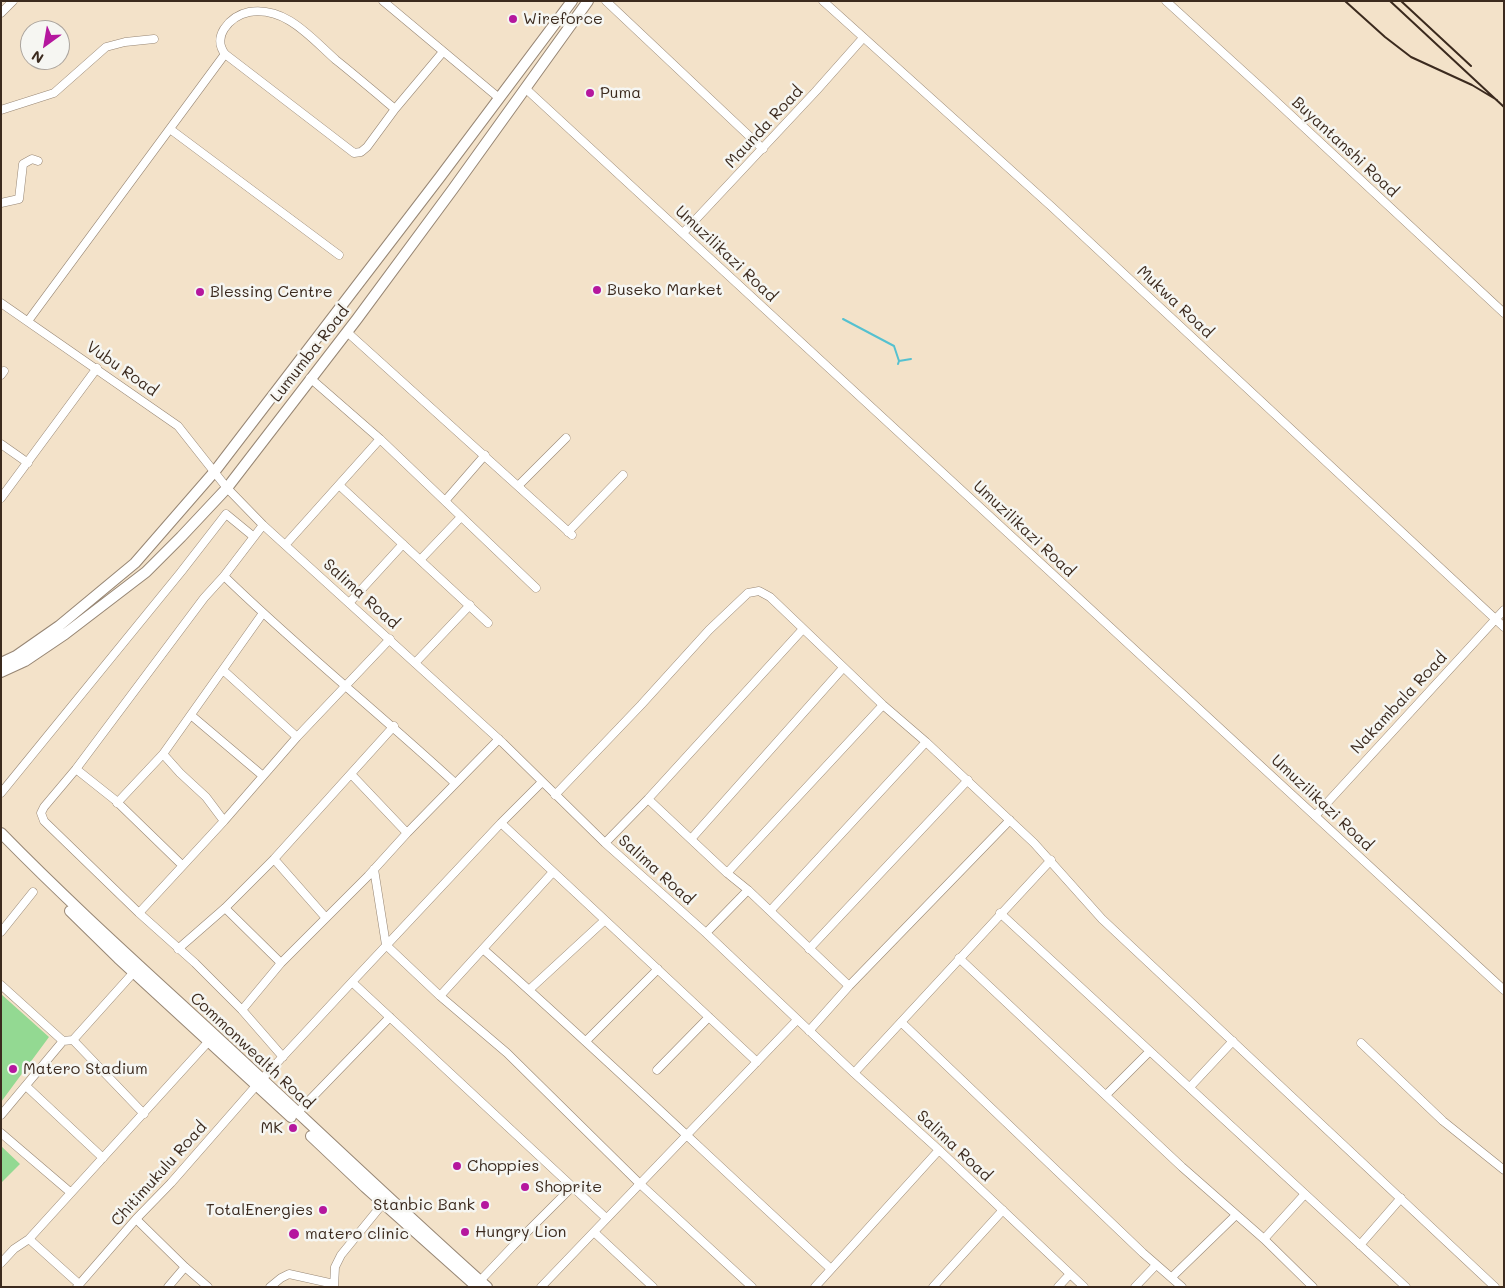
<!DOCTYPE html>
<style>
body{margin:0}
#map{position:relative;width:1505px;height:1288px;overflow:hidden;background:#f3e2c9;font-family:Mali,sans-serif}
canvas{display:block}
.frame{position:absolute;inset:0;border:2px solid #3b2a1e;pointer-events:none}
.north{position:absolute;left:20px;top:20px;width:50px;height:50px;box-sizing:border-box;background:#f6f6f2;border:1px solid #aba49d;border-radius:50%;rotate:212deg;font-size:14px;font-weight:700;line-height:20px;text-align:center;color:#3b2a1e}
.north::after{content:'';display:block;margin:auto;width:18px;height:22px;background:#b5179e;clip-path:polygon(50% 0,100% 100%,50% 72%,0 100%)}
</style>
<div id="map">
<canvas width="1505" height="1288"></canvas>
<div class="frame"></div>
<div class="north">N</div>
</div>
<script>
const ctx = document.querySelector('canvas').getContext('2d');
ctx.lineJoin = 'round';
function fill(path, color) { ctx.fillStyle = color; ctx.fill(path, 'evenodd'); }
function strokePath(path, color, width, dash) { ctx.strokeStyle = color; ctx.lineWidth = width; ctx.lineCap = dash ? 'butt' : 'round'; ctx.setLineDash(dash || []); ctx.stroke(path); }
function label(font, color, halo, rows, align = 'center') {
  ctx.font = font + ' Mali,sans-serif'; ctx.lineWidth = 5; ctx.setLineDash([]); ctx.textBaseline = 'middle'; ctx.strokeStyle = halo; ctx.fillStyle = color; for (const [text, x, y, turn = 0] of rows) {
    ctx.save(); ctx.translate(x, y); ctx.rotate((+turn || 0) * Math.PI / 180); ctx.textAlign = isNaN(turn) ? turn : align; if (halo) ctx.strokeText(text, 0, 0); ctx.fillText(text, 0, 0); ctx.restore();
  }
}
const green = new Path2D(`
 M 1,994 L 49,1037 L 1,1102 Z
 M 1,1146 L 20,1164 L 1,1183 Z`);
const stream = new Path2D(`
 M 843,319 L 894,346 L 899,361 L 898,364
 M 899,361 L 911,359`);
const minor = new Path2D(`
 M 383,1 L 499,98
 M 606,1 L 763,149
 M 823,1 L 1052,207 L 1504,627
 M 1166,1 L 1266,92 L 1504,313
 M 1,13 L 13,1
 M 525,88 L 1504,990
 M 395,109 C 376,93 356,76 336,60 C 311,38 286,6 249,12 C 239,14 230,20 224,29 C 219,37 219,46 225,54 L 354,153 L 361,152 L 367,147 L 395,109 L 442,53
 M 1,110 L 54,93 L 106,47 L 125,42 L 154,39
 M 170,129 L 339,255
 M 1,203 L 19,199 L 23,164 L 32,159 L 38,161
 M 683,233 L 816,91 L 863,38
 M 1,303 L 178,426 L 227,488 L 263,525 L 503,743 L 605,843 L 706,933 L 854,1073 L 939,1150 L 1084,1287
 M 28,321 L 225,54
 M 347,332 L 572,535
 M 1,375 L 4,371
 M 310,378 L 380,439 L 536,588
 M 1,444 L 28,463
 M 339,485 L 488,623
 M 518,486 L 566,438
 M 1,498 L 97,368
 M 445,501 L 485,455
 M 263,525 L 224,576 L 204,598 L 76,769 L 44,807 L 41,813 L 44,821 L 139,913 L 195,963 L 242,1010 L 283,1057
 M 568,532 L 623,475
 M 286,544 L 380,439
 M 421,559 L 461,517
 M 224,576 C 298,648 379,713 455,783
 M 350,602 L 403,544
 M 415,663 L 470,605
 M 223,670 L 297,737
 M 192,716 L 263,776
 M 163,754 L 180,773 L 206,797 L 224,821
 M 76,769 L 115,800 L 182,865
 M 351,774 L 407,833
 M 1,793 L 181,572 L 226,514 L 254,537
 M 555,795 L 641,705 L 709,630 L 748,593 L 759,591 L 770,597 L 883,705 L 926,742 L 1034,843 L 1102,919 L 1495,1287
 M 648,799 L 727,873 L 748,890 L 849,986
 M 117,803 L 163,754 L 263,613
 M 1315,816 L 1504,610
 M 501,823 L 757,1062
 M 691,839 L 843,668
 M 605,843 L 648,799 L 803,629
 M 274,859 L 326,918
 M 374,869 L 386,945 L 440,996 L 507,1053 L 639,1183 L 752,1287
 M 727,873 L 883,705
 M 225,908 L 281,963
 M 770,911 L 926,742
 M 139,913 L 224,821 L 297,737 L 390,639
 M 1000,913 L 1406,1287
 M 1,932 L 33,892
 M 706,933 L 748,890
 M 178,949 L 225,908 L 274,859 L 394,726
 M 483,949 C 601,1053 715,1163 831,1269
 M 809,949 L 968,780
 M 959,958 L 1182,1167 L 1264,1239 L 1313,1287
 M 352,982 L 606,1218
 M 1,985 L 63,1041 L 73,1040 L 144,1114
 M 529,990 L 605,920
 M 440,996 L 553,872
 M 242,1010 L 281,963 L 368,876 L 407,833 L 499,739
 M 901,1022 L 1143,1253 L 1182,1287
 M 809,1031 L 849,986 L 1010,820
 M 73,1040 L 134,972
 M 586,1041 L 658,969
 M 1361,1043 L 1443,1121 L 1504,1170
 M 657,1070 L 709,1017
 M 854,1073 L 1051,860
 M 26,1086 L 103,1158
 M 1190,1087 L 1233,1041
 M 1106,1095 L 1149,1052
 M 297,1113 L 390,1017
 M 1,1115 L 63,1041
 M 1,1133 L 70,1192
 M 136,1219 L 185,1267 L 208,1287
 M 594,1232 L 653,1287
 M 29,1239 L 79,1284
 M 1264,1239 L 1304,1195
 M 1360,1245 L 1401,1198
 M 1,1263 L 14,1249 L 29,1239 L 209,1041
 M 1172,1277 L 1236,1215
 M 477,1284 L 513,1246 L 572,1187
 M 77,1287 L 136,1219 L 171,1183 L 262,1079 L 352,982 L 501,823 L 542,782
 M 168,1287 L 185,1267
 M 270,1287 L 281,1278 L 289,1274 L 334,1284
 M 334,1287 L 335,1267 L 341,1255 L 385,1201
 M 541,1287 L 797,1020
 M 815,1287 L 939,1150
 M 933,1287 L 1003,1210
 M 1058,1287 L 1070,1274
 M 1135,1287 L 1156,1265`);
const major = new Path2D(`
 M 1,663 L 16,656 L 59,626 L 135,563 L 215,471 L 440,177 L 572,1
 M 1,672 L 25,661 L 65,634 L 146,572 L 181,537 L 227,488 L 357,319 L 453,189 L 588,1
 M 1,833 C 85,919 175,997 262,1079 C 337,1149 411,1219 487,1287
 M 70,911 L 118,958 L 291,1117
 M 311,1136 L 365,1187 L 477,1287`);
const rail = new Path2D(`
 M 1345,1 L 1385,37 L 1411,57 L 1472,85 L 1497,100
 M 1390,1 L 1504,107
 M 1401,1 L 1471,66`);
const markers = [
 [513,19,5,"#b5179e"],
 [590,93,5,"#b5179e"],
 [597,290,5,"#b5179e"],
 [200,292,5,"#b5179e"],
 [13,1069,5,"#b5179e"],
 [293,1128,5,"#b5179e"],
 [457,1166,5,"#b5179e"],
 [525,1187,5,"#b5179e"],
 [485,1205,5,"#b5179e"],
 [323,1210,5,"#b5179e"],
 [465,1232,5,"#b5179e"],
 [294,1234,6,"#b5179e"]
];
const poiNames = [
 ["Wireforce",523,19],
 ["Puma",600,93],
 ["Buseko Market",607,290],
 ["Blessing Centre",210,292],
 ["Matero Stadium",23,1069],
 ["MK",283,1128,"right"],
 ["Choppies",467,1166],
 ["Shoprite",535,1187],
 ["Stanbic Bank",475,1205,"right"],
 ["TotalEnergies",313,1210,"right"],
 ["Hungry Lion",475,1232],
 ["matero clinic",305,1234]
];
const streetNames = [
 ["Maunda Road",764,127,-47],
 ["Buyantanshi Road",1345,147,43],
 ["Umuzilikazi Road",726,254,43],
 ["Mukwa Road",1175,302,43],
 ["Lumumba Road",310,354,-52],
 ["Vubu Road",122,369,35],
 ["Umuzilikazi Road",1024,529,43],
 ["Salima Road",361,594,42],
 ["Nakambala Road",1399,703,-47],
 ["Umuzilikazi Road",1322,803,43],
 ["Salima Road",656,870,42],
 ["Commonwealth Road",252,1051,43],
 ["Salima Road",954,1146,43],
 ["Chitimukulu Road",159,1174,-48]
];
fill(green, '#93d992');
strokePath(stream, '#55c1d0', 2);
strokePath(minor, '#978674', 9);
strokePath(major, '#978674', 12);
strokePath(minor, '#fff', 8);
strokePath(major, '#fff', 10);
strokePath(rail, '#3b2a1e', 2);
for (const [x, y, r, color] of markers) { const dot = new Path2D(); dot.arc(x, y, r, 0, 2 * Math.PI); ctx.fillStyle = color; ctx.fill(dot); strokePath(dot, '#f6f6f2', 2); }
label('16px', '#3b2a1e', '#f6f6f2', poiNames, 'left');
label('16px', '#3b2a1e', '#f6f6f2', streetNames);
</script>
